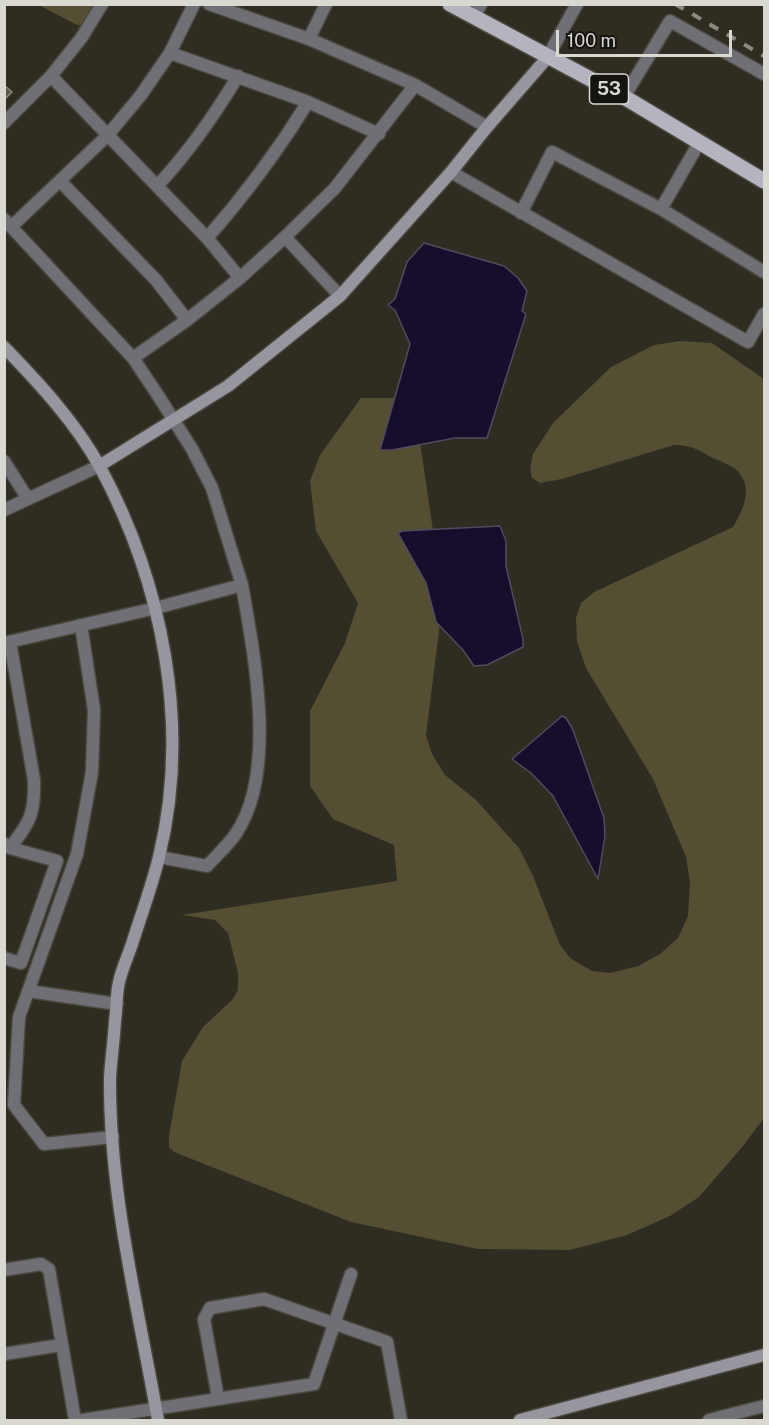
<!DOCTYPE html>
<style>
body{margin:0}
#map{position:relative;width:769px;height:1425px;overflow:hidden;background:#2f2c22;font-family:"Public Sans",sans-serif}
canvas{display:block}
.frame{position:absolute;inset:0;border:6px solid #d9d8d1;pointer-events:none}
.scale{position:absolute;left:556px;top:30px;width:176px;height:27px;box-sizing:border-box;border:3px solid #d9d8d1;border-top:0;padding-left:8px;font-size:18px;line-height:21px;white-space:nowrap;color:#d9d8d1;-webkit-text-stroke:4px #161410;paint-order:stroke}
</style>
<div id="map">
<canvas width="769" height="1425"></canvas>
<div class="frame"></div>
<div class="scale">100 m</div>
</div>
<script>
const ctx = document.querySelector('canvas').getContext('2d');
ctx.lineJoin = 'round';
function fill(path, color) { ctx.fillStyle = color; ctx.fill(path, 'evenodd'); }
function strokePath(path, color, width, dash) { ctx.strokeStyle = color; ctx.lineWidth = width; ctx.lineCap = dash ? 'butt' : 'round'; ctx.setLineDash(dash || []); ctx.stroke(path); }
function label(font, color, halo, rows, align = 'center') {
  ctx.font = font + ' "Public Sans",sans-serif'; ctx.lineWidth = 4.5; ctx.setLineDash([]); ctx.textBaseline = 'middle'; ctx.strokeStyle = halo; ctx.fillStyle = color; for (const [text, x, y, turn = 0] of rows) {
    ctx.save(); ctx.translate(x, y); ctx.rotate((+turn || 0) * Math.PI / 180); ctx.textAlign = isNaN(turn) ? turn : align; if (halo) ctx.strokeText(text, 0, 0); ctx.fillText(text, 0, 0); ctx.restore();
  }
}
const green = new Path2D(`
 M 39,5 L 95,4 L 95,5 L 82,26 L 75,24 Z
 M 680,341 L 712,343 L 764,379 L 764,1118 L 743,1146 L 699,1197 L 670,1216 L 627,1235 L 570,1250 L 478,1249 L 351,1222 L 174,1152 L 169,1147 L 169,1136 L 182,1061 L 203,1027 L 232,1000 L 238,990 L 238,973 L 228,933 L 215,920 L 182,915 L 397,881 L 394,845 L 333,819 L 310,786 L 310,711 L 345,643 L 358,603 L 316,531 L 310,481 L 320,455 L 361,398 L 403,398 L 418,428 L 442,592 L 440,623 L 426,735 L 432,754 L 445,775 L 476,800 L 519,848 L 533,876 L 560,945 L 570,958 L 592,971 L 610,973 L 638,966 L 660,954 L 678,938 L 688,916 L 690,882 L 686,857 L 653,779 L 586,668 L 577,642 L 576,618 L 581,603 L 594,592 L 733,527 C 744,509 755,484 734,468 C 728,464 720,461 713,458 C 698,450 692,445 674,445 L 562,479 L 540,483 L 532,478 L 530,469 L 533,454 L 553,423 L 611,367 L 654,345 Z`);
const water = new Path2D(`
 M 424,243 L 504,266 L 518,278 L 527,291 L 522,311 L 526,314 L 487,438 L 455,438 L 392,450 L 380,450 L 410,344 L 395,310 L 388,305 L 395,299 L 407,262 Z
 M 500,526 L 506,541 L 506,566 L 523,639 L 523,647 L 487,665 L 474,666 L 463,650 L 436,622 L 426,583 L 398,533 L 402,531 Z
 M 562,716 L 566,718 L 573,730 L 604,818 L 605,836 L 598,879 L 553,796 L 531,773 L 512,759 Z`);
const building = new Path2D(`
 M 4,85 L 12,92 L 4,100 Z`);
const street = new Path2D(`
 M 209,4 L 309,39 L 415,85 L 487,127
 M 474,17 L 481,4
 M 309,39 L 326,4
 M 170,53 L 308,102 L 379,134
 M 547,58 L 577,4
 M 51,76 L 207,238 L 240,278
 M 624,97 L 670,21 L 764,74
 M 4,123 L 51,76 L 82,37 L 102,4
 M 451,172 L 748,342 L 764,314
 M 60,181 L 156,280 L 187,320
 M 157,186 C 189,152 214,116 238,76
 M 661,209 L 699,143
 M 521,213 L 552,152 L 661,209 L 764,272
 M 4,219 L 133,358 L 159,397 L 192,449 L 212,488 L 242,585 L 156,608 L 4,643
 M 12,226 L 107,136 L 141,95 L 170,53 L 194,4
 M 285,237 L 340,296
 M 207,238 C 246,194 277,152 308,102
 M 133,358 L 187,320 L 240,278 L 285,237 L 335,188 L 415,85
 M 4,461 L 28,499
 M 4,510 L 99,466
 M 81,625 L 94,710 L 92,772 L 77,854 L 19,1017 L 14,1105 L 44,1144 L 113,1137
 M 10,642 L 34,780 C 35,814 30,822 10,848
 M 159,857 L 207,866 C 216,856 227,846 235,835 C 278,774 254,654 242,585
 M 4,958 L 21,963 L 57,861 L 10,848 L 5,844
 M 28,991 L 117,1004
 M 4,1270 L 41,1264 L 49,1269 L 75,1420
 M 4,1354 L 61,1345
 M 218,1398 L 204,1319 L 210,1308 L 264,1299 L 387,1342 L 401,1420
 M 83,1420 L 314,1384 L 351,1274
 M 709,1420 L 764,1406`);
const secondary = new Path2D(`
 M 4,347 C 39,383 76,423 100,467 C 163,584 191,726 159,857 C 152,886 141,915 132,944 C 128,956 122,969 119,982 C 116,994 117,1008 115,1021 C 114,1040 111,1059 110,1078 C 109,1193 138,1307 158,1420
 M 99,466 L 228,386 L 340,296 L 451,172 L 487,127 L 547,58
 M 520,1420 L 764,1355`);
const primary = new Path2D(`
 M 450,4 L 624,97 L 764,181`);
const rail = new Path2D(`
 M 675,4 L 764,56`);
const shields = [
 [609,89,39]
];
const shieldNames = [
 ["53",609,89]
];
fill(green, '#544e33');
fill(water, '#170e2d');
strokePath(water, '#514b5e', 1.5);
fill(building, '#59574b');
strokePath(building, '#8b887b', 1.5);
strokePath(street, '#4a483e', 15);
strokePath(secondary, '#4a483e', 15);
strokePath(primary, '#4a483e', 18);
strokePath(street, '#706f75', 12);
strokePath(secondary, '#97959e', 12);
strokePath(primary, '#b5b3be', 15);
strokePath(rail, '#8b8981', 4, [10, 10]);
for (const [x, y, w] of shields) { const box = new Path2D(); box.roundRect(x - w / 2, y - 15, w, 30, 4.5); ctx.fillStyle = '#161410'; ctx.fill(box); strokePath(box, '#d9d8d1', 1.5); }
label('bold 18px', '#d9d8d1', null, shieldNames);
</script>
